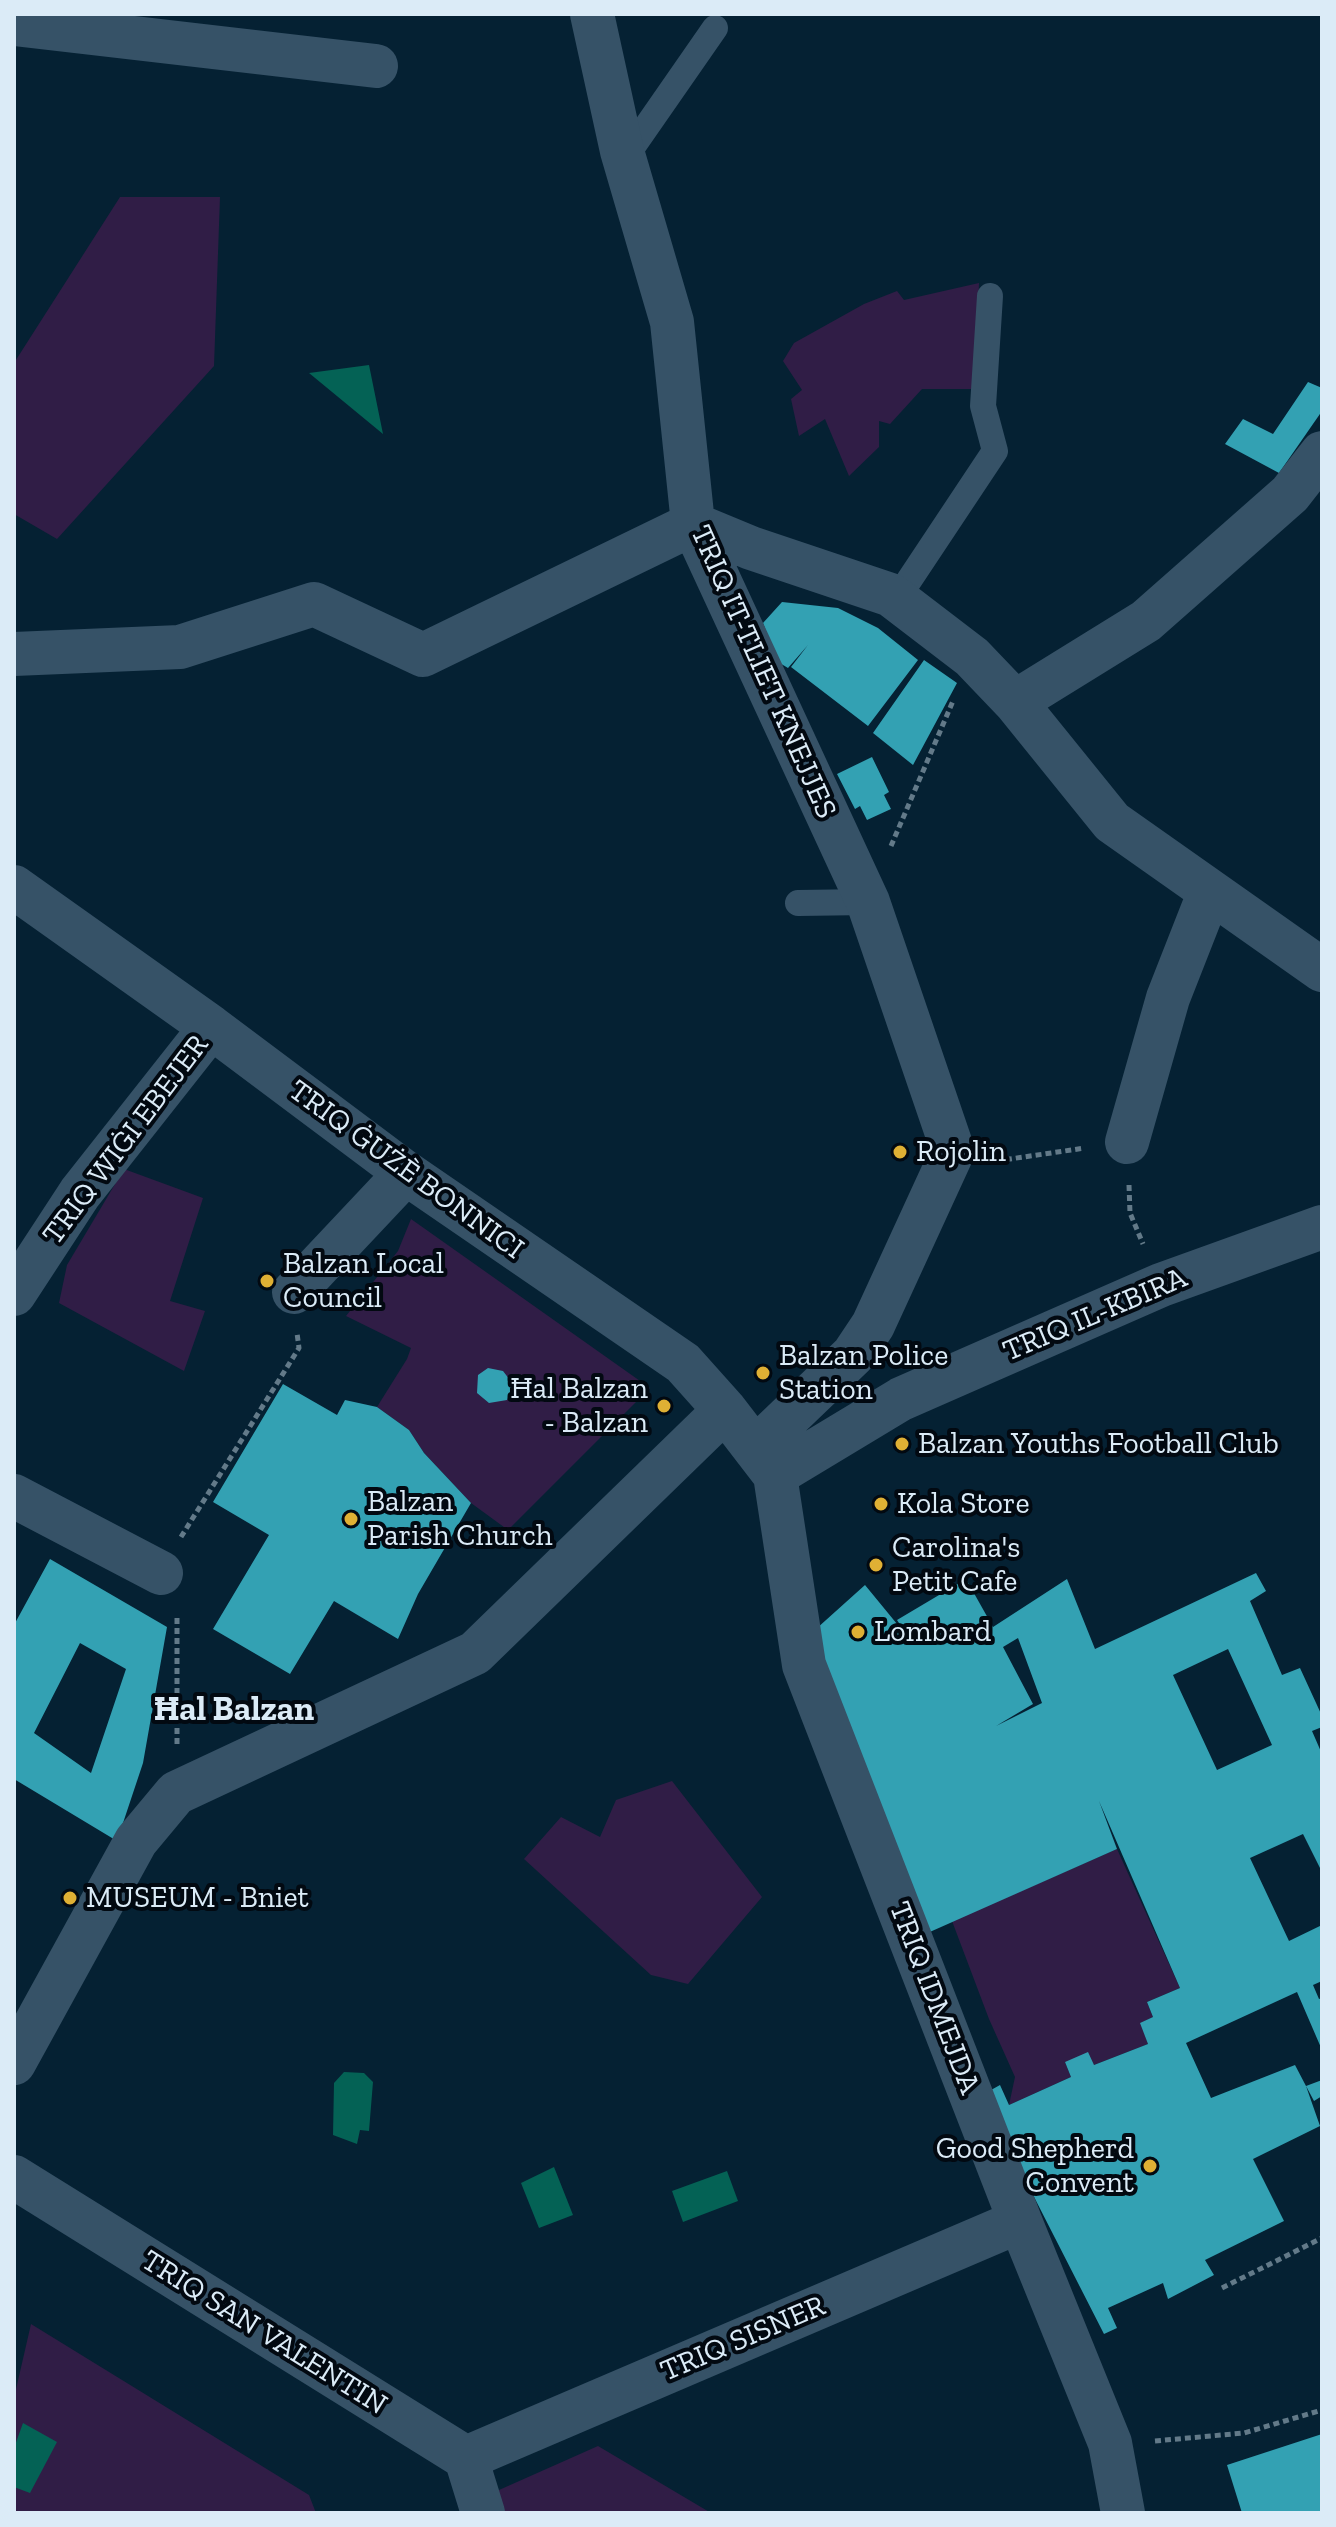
<!DOCTYPE html>
<meta charset="utf-8">
<style>
body{margin:0}
#map{position:relative;width:1336px;height:2527px;overflow:hidden;background:#052133;font-family:"Zilla Slab",serif}
canvas{display:block}
.frame{position:absolute;inset:0;border:16px solid #dbebf7;pointer-events:none}
</style>
<div id="map">
<canvas width="1336" height="2527"></canvas>
<div class="frame"></div>
</div>
<script>
const ctx = document.querySelector('canvas').getContext('2d');
ctx.lineJoin = 'round';
function fill(path, color) { ctx.fillStyle = color; ctx.fill(path, 'evenodd'); }
function strokePath(path, color, width, dash) { ctx.strokeStyle = color; ctx.lineWidth = width; ctx.lineCap = dash ? 'butt' : 'round'; ctx.setLineDash(dash || []); ctx.stroke(path); }
function label(font, color, halo, rows, align = 'center') {
  ctx.font = font + ' "Zilla Slab",serif'; ctx.lineWidth = 8; ctx.setLineDash([]); ctx.textBaseline = 'middle'; ctx.strokeStyle = halo; ctx.fillStyle = color; for (const [text, x, y, turn = 0] of rows) {
    ctx.save(); ctx.translate(x, y); ctx.rotate((+turn || 0) * Math.PI / 180); ctx.textAlign = isNaN(turn) ? turn : align; if (halo) ctx.strokeText(text, 0, 0); ctx.fillText(text, 0, 0); ctx.restore();
  }
}
const green = new Path2D(`
 M 120,197 L 220,197 L 214,366 L 57,539 L 14,514 L 14,363 Z
 M 979,283 L 975,389 L 922,389 L 890,424 L 879,421 L 879,447 L 849,476 L 825,419 L 799,436 L 791,399 L 802,390 L 783,361 L 794,343 L 864,304 L 897,291 L 904,300 Z
 M 124,1169 L 203,1198 L 170,1301 L 205,1311 L 184,1371 L 59,1303 L 67,1265 Z
 M 411,1219 L 650,1388 L 508,1530 L 471,1503 L 424,1453 L 409,1430 L 377,1407 L 407,1359 L 411,1348 L 346,1316 L 398,1251 Z
 M 672,1781 L 762,1897 L 688,1984 L 651,1975 L 524,1859 L 561,1817 L 600,1837 L 616,1800 Z
 M 1117,1849 L 1180,1988 L 1147,2002 L 1153,2017 L 1141,2023 L 1148,2044 L 1094,2065 L 1065,2062 L 1071,2077 L 1009,2105 L 1015,2077 L 989,2019 L 952,1921 Z
 M 31,2324 L 309,2495 L 316,2513 L 14,2513 L 14,2398 Z
 M 598,2446 L 711,2513 L 498,2513 L 490,2494 Z`);
const water = new Path2D(`
 M 369,365 L 383,434 L 309,373 Z
 M 344,2072 L 364,2073 L 373,2082 L 369,2131 L 360,2130 L 357,2144 L 333,2135 L 334,2083 Z
 M 554,2167 L 573,2215 L 539,2228 L 521,2183 Z
 M 727,2171 L 738,2201 L 683,2222 L 672,2191 Z
 M 23,2423 L 57,2442 L 30,2493 L 14,2487 L 14,2448 Z`);
const building = new Path2D(`
 M 1308,382 L 1322,388 L 1322,411 L 1279,473 L 1225,444 L 1243,419 L 1273,434 Z
 M 782,602 L 838,608 L 878,628 L 918,660 L 868,726 L 791,667 L 808,645 L 788,668 L 778,662 L 763,623 Z
 M 924,660 L 957,683 L 913,765 L 873,733 Z
 M 872,757 L 889,792 L 884,795 L 891,809 L 867,820 L 860,806 L 855,809 L 837,774 Z
 M 488,1368 L 503,1371 L 513,1384 L 507,1400 L 489,1403 L 477,1393 L 478,1375 Z
 M 283,1384 L 337,1415 L 345,1400 L 377,1407 L 409,1430 L 424,1453 L 471,1503 L 418,1594 L 398,1639 L 334,1601 L 290,1674 L 213,1629 L 269,1535 L 213,1502 Z
 M 50,1559 L 167,1627 L 143,1763 L 117,1841 L 14,1779 L 14,1625 ZM 80,1643 L 126,1669 L 91,1773 L 34,1733 Z
 M 1256,1573 L 1266,1591 L 1250,1601 L 1282,1675 L 1300,1668 L 1322,1716 L 1322,1727 L 1312,1731 L 1322,1754 L 1322,1872 L 1303,1834 L 1250,1858 L 1289,1941 L 1322,1925 L 1322,1981 L 1313,1985 L 1319,1999 L 1322,1998 L 1322,2050 L 1297,1992 L 1186,2043 L 1211,2098 L 1295,2065 L 1306,2086 L 1320,2126 L 1253,2159 L 1284,2221 L 1205,2260 L 1214,2275 L 1168,2299 L 1163,2283 L 1108,2308 L 1117,2328 L 1104,2334 L 982,2095 L 1000,2085 L 1009,2105 L 1071,2077 L 1065,2062 L 1088,2052 L 1094,2065 L 1148,2044 L 1140,2023 L 1153,2017 L 1147,2002 L 1180,1988 L 1099,1801 L 1117,1849 L 923,1935 L 836,1726 L 816,1629 L 865,1585 L 911,1641 L 897,1620 L 966,1579 L 993,1627 L 1067,1579 L 1095,1649 ZM 1018,1638 L 1042,1703 L 996,1726 L 1033,1704 L 1003,1647 ZM 1228,1649 L 1272,1745 L 1217,1770 L 1173,1675 Z
 M 1322,2080 L 1322,2096 L 1314,2101 L 1306,2086 Z
 M 1322,2434 L 1322,2513 L 1242,2513 L 1227,2465 Z`);
const path = new Path2D(`
 M 891,846 L 953,701
 M 996,1161 L 1085,1148
 M 1129,1185 L 1130,1213 L 1143,1244
 M 181,1537 L 299,1348 L 297,1333
 M 177,1744 L 177,1614
 M 1222,2288 L 1322,2238
 M 1155,2441 L 1244,2433 L 1322,2410`);
const service = new Path2D(`
 M 624,159 L 715,28
 M 896,600 L 995,451 L 983,406 L 990,296
 M 798,903 L 868,902`);
const minor = new Path2D(`
 M 592,14 L 622,151 L 672,322 L 693,524 L 868,902 L 953,1151 L 873,1325 L 853,1355 L 755,1449
 M 14,24 L 376,66
 M 14,654 L 180,647 L 314,604 L 423,655 L 693,524 L 751,548 L 891,595 L 972,657 L 1015,702 L 1112,822 L 1322,970
 M 1015,702 L 1146,621 L 1290,494 L 1322,453
 M 14,887 L 211,1027 L 406,1173 L 683,1363 L 725,1410 L 775,1475 L 804,1665 L 1020,2221 L 1110,2443 L 1123,2513
 M 1127,1142 L 1168,998 L 1210,891
 M 294,1292 L 406,1173
 M 14,1294 L 80,1193 L 211,1027
 M 775,1475 L 901,1399 L 1161,1285 L 1322,1227
 M 14,1496 L 161,1573
 M 14,2063 L 136,1841 L 176,1793 L 475,1653 L 725,1410
 M 14,2177 L 466,2458 L 483,2513
 M 466,2458 L 1020,2221`);
const markers = [
 [900,1152,8,"#dfb034"],
 [267,1281,8,"#dfb034"],
 [763,1373,8,"#dfb034"],
 [664,1406,8,"#dfb034"],
 [902,1444,8,"#dfb034"],
 [881,1504,8,"#dfb034"],
 [351,1519,8,"#dfb034"],
 [876,1565,8,"#dfb034"],
 [858,1632,8,"#dfb034"],
 [70,1898,8,"#dfb034"],
 [1150,2166,8,"#dfb034"]
];
const streetNames = [
 ["TRIQ IT-TLIET KNEJJES",763,672,66],
 ["TRIQ WIĠI EBEJER",126,1140,-53],
 ["TRIQ ĠUŻÈ BONNICI",406,1170,36],
 ["TRIQ IL-KBIRA",1095,1315,-23],
 ["TRIQ IDMEJDA",934,1998,69],
 ["TRIQ SAN VALENTIN",264,2333,32],
 ["TRIQ SISNER",743,2339,-23]
];
const poiNames = [
 ["Rojolin",916,1152],
 ["Balzan Local",283,1264],
 ["Council",283,1298],
 ["Balzan Police",779,1356],
 ["Station",779,1390],
 ["Ħal Balzan",648,1389,"right"],
 ["- Balzan",648,1423,"right"],
 ["Balzan Youths Football Club",918,1444],
 ["Balzan",367,1502],
 ["Parish Church",367,1536],
 ["Kola Store",897,1504],
 ["Carolina's",892,1548],
 ["Petit Cafe",892,1582],
 ["Lombard",874,1632],
 ["MUSEUM - Bniet",86,1898],
 ["Good Shepherd",1134,2149,"right"],
 ["Convent",1134,2183,"right"]
];
const quarterNames = [
 ["Ħal Balzan",234,1710]
];
fill(green, '#301d46');
fill(water, '#046255');
fill(building, '#33a1b3');
strokePath(path, '#637a89', 5, [6, 4]);
strokePath(service, '#365267', 26);
strokePath(minor, '#365267', 44);
for (const [x, y, r, color] of markers) { const dot = new Path2D(); dot.arc(x, y, r, 0, 2 * Math.PI); ctx.fillStyle = color; ctx.fill(dot); strokePath(dot, '#020911', 3); }
label('30px', '#dbebf7', '#020911', streetNames);
label('30px', '#dbebf7', '#020911', poiNames, 'left');
label('bold 34px', '#dbebf7', '#020911', quarterNames);
</script>
